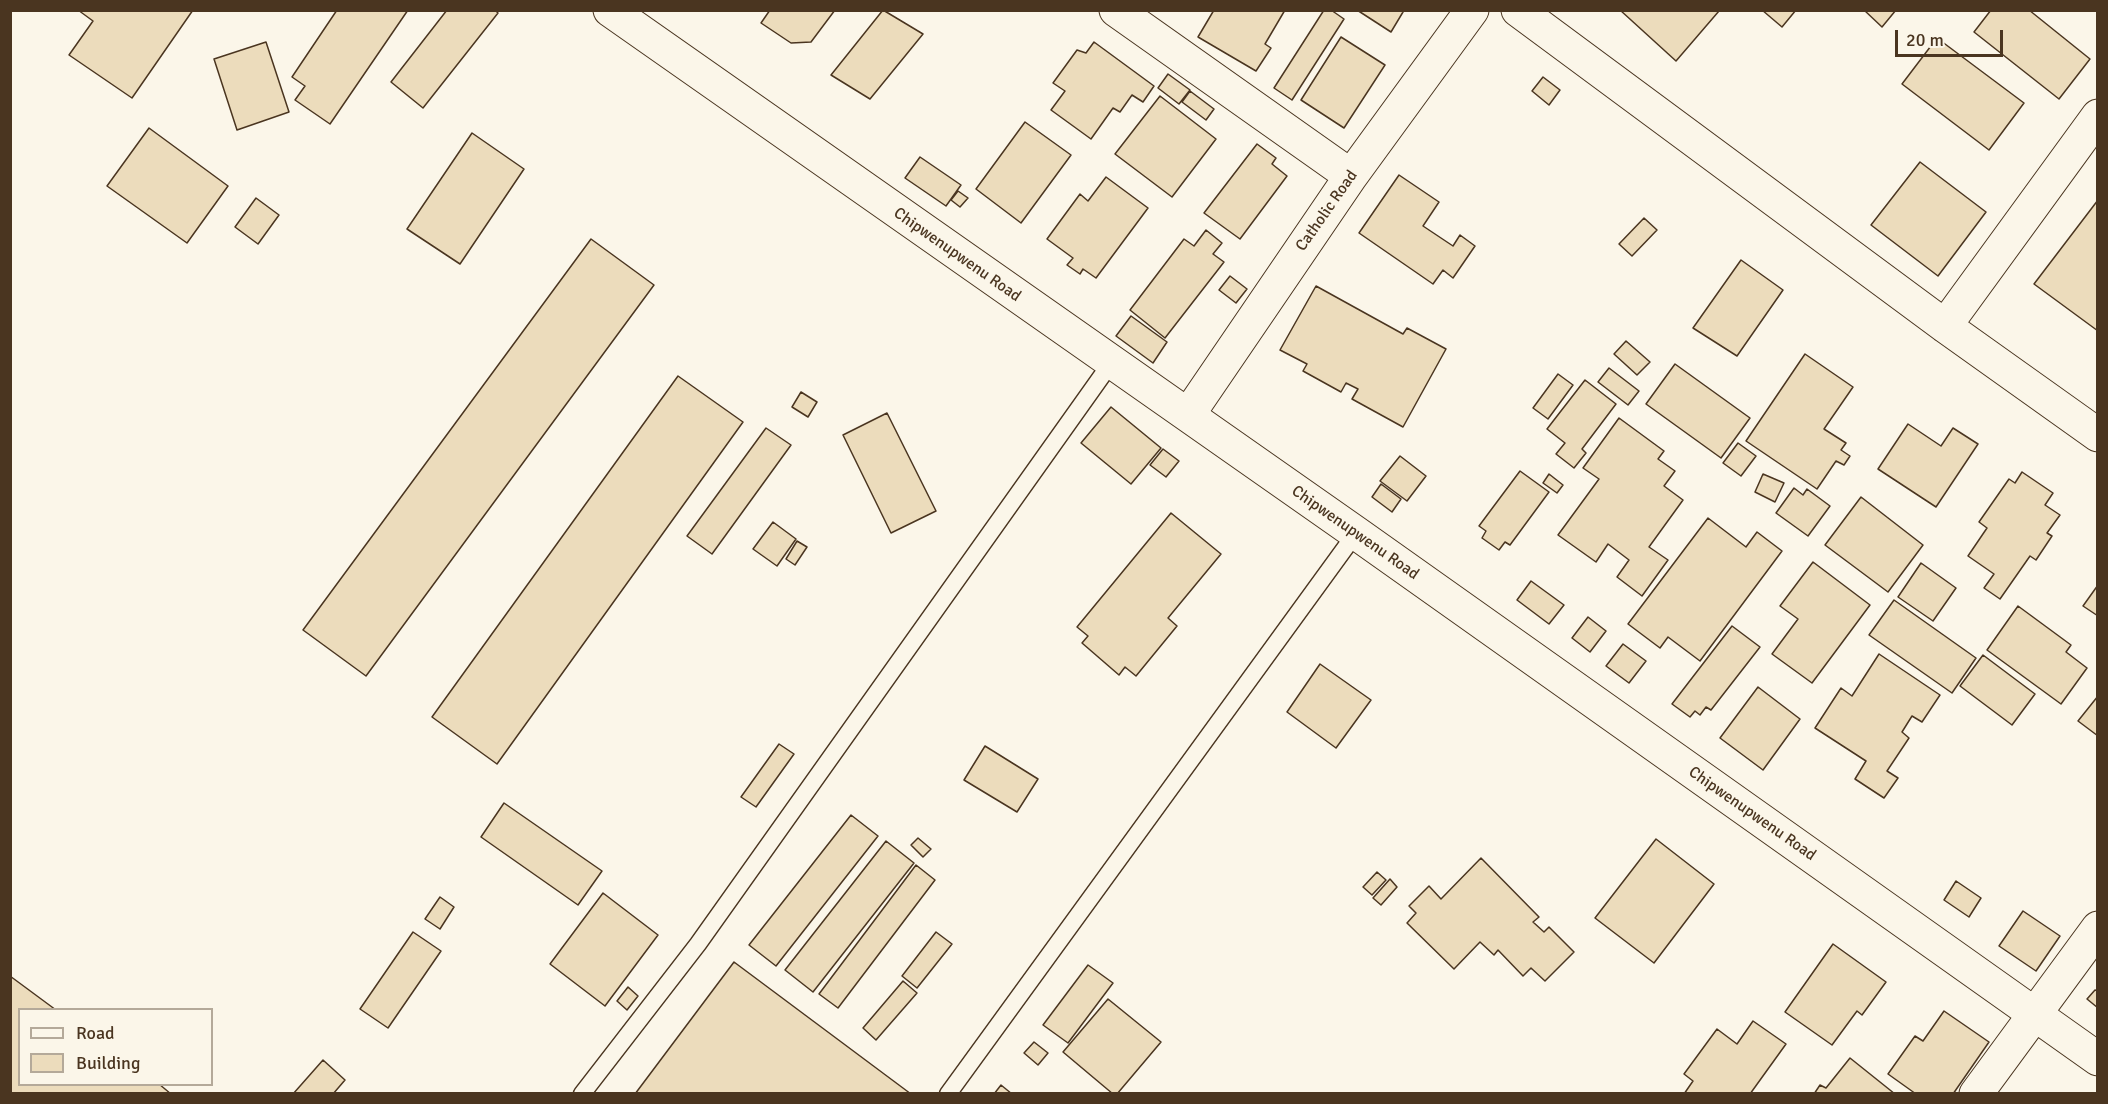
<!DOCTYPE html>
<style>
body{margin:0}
#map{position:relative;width:2108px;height:1104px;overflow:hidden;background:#fbf6e9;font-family:Signika,sans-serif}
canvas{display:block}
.frame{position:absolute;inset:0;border:12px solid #4a3520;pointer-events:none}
.legend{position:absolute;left:18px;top:1008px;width:195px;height:78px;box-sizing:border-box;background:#fbf6e9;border:2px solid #b4a999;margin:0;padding:8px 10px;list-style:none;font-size:18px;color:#4a3520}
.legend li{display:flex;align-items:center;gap:12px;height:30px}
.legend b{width:30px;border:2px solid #b4a999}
.scale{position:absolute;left:1895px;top:30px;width:108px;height:27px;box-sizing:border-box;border:3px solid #4a3520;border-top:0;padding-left:8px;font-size:18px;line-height:21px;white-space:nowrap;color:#4a3520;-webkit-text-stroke:4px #fbf6e9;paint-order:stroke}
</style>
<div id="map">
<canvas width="2108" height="1104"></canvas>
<div class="frame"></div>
<ul class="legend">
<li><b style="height:8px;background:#fbf6e9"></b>Road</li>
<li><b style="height:16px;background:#ecdcbc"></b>Building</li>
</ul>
<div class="scale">20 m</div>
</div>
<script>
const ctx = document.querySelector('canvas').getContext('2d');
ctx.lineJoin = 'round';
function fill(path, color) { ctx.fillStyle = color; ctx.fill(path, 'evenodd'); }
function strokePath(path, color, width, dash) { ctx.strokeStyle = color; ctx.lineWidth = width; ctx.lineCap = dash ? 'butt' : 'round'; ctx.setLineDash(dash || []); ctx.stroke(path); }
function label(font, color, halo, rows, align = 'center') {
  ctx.font = font + ' Signika,sans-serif'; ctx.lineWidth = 4.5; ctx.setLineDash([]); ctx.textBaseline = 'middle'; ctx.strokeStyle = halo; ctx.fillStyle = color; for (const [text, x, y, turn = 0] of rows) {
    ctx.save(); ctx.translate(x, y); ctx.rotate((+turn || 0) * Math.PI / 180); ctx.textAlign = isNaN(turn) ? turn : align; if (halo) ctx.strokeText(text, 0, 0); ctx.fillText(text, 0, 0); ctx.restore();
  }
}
const building = new Path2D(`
 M 78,10 L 193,10 L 132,98 L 69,55 L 93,21 Z
 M 337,10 L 408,10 L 330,124 L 295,100 L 305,86 L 292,77 Z
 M 447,10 L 495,10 L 498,13 L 423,108 L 391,82 Z
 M 770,10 L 835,10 L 811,42 L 791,43 L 761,23 Z
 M 883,10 L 923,34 L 870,99 L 831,75 Z
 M 1214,10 L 1285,10 L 1265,44 L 1271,48 L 1256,71 L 1198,37 Z
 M 1324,10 L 1331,10 L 1344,19 L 1292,100 L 1274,88 Z
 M 1357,10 L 1400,10 L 1403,12 L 1391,32 Z
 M 1620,10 L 1718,10 L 1719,11 L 1676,61 Z
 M 1762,10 L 1796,10 L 1782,27 Z
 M 1864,10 L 1896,10 L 1882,27 Z
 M 1991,10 L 2029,10 L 2090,59 L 2059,99 L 1974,32 Z
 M 1341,37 L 1385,65 L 1344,128 L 1301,100 Z
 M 1937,38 L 2024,103 L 1989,150 L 1902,84 Z
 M 266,42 L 289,112 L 237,130 L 214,59 Z
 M 1094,42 L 1154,86 L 1143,102 L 1132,95 L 1120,112 L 1113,108 L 1091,139 L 1051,110 L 1065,91 L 1053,83 L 1077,50 L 1086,53 Z
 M 1168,74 L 1190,90 L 1179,104 L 1158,88 Z
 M 1543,77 L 1560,90 L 1549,105 L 1532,91 Z
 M 1190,91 L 1214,109 L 1206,120 L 1182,102 Z
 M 1160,96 L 1216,139 L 1172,197 L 1115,154 Z
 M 1025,122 L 1071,155 L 1021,223 L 976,189 Z
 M 149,128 L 228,186 L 187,243 L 107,186 Z
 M 472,133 L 524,169 L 460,264 L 407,229 Z
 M 1257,144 L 1276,158 L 1272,164 L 1287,176 L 1240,239 L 1204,213 Z
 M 920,157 L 961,185 L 946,206 L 905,178 Z
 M 1920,162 L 1986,212 L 1938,276 L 1871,225 Z
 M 1399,175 L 1439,202 L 1423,226 L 1453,246 L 1460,235 L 1475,246 L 1453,278 L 1443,270 L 1433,284 L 1359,233 Z
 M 1106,177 L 1148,208 L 1096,278 L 1083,269 L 1080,274 L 1067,265 L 1073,258 L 1047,239 L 1080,194 L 1088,201 Z
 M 958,191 L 968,198 L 960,207 L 951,200 Z
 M 256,198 L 279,215 L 258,244 L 235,227 Z
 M 2098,200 L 2098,331 L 2034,284 Z
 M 1644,218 L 1657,230 L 1632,256 L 1619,244 Z
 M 1206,230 L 1222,243 L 1213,254 L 1224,262 L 1165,338 L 1130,310 L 1184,239 L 1194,246 Z
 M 591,239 L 654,285 L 366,676 L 303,630 Z
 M 1741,260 L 1783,290 L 1737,356 L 1693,328 Z
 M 1230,276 L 1247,289 L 1236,303 L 1219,290 Z
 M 1316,286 L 1403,334 L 1407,328 L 1446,349 L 1403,427 L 1352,399 L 1358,389 L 1346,383 L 1341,392 L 1303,371 L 1307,364 L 1280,350 Z
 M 1131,316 L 1167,342 L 1153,363 L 1116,336 Z
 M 1626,341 L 1650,362 L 1637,375 L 1614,354 Z
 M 1805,354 L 1853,387 L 1824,429 L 1846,443 L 1841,450 L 1850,456 L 1844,465 L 1836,461 L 1817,489 L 1746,441 Z
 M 1675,364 L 1750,418 L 1721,458 L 1646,404 Z
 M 1609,368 L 1639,391 L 1628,405 L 1598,382 Z
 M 1558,374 L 1573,385 L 1548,419 L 1533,408 Z
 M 678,376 L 743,422 L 497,764 L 432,717 Z
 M 1585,380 L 1616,404 L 1582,449 L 1586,453 L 1574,468 L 1556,454 L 1565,443 L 1547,429 Z
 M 801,392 L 817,402 L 808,417 L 792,407 Z
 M 1111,407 L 1161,448 L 1131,484 L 1081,443 Z
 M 887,413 L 936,511 L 891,533 L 843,435 Z
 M 1619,418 L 1664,451 L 1658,459 L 1675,471 L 1664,486 L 1683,500 L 1649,547 L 1668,560 L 1642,596 L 1617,577 L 1629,560 L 1608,544 L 1596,562 L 1558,535 L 1599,479 L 1583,468 Z
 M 1908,424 L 1941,446 L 1953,428 L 1978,444 L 1936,507 L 1878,469 Z
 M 766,428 L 791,445 L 712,554 L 687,536 Z
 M 1738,443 L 1756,456 L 1741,476 L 1723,463 Z
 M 1163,449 L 1179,461 L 1166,477 L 1150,465 Z
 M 1400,456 L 1426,476 L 1407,501 L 1380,481 Z
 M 1520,471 L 1549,492 L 1510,545 L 1505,542 L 1499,550 L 1482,538 L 1486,531 L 1479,526 Z
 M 2022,472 L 2053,493 L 2045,505 L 2060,515 L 2047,533 L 2052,536 L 2036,560 L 2030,556 L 2000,599 L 1984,588 L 1994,574 L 1968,556 L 1987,528 L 1979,522 L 2009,479 L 2015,483 Z
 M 1549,474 L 1563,485 L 1557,493 L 1543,483 Z
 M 1763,474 L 1784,483 L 1775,502 L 1755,492 Z
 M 1381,484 L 1401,499 L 1392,512 L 1372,497 Z
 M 1794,488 L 1803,495 L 1807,489 L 1830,506 L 1808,536 L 1776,513 Z
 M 1861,497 L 1923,545 L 1888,592 L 1825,545 Z
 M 1171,513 L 1221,554 L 1168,618 L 1177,626 L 1136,676 L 1125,667 L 1119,675 L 1082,643 L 1088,636 L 1077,627 Z
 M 1708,518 L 1746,547 L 1757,532 L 1782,551 L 1700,661 L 1668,637 L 1660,648 L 1628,624 Z
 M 773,522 L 796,539 L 777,566 L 753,549 Z
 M 797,541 L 807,547 L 795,565 L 786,559 Z
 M 1813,562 L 1870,605 L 1812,683 L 1772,654 L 1798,619 L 1780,606 Z
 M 1921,563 L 1956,588 L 1933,621 L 1898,597 Z
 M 1531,581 L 1564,605 L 1549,624 L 1517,600 Z
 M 2098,585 L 2098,616 L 2083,606 Z
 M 1894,600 L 1976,658 L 1952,693 L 1869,635 Z
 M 2018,606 L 2071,645 L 2066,652 L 2087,668 L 2061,704 L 1987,650 Z
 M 1588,617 L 1606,631 L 1590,652 L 1572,638 Z
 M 1732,626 L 1760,647 L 1711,710 L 1706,707 L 1700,715 L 1695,711 L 1690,717 L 1672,704 Z
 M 1623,644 L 1646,661 L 1629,683 L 1606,666 Z
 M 1879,654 L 1940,695 L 1922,722 L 1912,716 L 1902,732 L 1909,738 L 1887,771 L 1898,778 L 1884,798 L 1855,779 L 1866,761 L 1815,728 L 1841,688 L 1852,696 Z
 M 1983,655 L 2035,694 L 2012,725 L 1960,686 Z
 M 1320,664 L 1371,700 L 1336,748 L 1287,712 Z
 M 1758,687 L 1800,719 L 1763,770 L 1720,738 Z
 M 2098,696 L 2098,736 L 2078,721 Z
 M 779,744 L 794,754 L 756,807 L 741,797 Z
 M 985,746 L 1038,779 L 1017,812 L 964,780 Z
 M 504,803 L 602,871 L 578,905 L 481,837 Z
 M 851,815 L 878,836 L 776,966 L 749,945 Z
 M 918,838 L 931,849 L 923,857 L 911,845 Z
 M 1656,839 L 1714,884 L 1654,963 L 1595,918 Z
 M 886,841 L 914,863 L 813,992 L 785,970 Z
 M 1481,858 L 1539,917 L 1533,922 L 1544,932 L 1549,927 L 1574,952 L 1545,981 L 1531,968 L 1523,976 L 1498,950 L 1494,955 L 1480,942 L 1454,969 L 1407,923 L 1416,913 L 1409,906 L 1429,886 L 1441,899 Z
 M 916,865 L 935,880 L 838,1008 L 819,994 Z
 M 1377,872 L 1386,880 L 1372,895 L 1363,887 Z
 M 1390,879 L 1397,887 L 1381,905 L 1373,898 Z
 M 1956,881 L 1981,898 L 1969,917 L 1944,900 Z
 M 603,893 L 658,935 L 605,1006 L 550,964 Z
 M 440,897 L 454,907 L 440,929 L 425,919 Z
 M 2023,911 L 2060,936 L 2036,971 L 1999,946 Z
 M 413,932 L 441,951 L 388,1028 L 360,1009 Z
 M 936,932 L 952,944 L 917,988 L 902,976 Z
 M 1833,944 L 1886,982 L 1862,1015 L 1857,1011 L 1832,1045 L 1785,1012 Z
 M 734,962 L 911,1094 L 635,1094 Z
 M 1088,965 L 1113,983 L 1068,1043 L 1043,1025 Z
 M 10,976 L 56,1010 L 20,1010 L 20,1084 L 159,1084 L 171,1094 L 10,1094 Z
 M 903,981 L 917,993 L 876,1040 L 863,1028 Z
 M 628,987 L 638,996 L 627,1010 L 617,1001 Z
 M 2095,990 L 2098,991 L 2098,1008 L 2087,999 Z
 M 1108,999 L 1161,1042 L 1117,1094 L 1113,1094 L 1063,1052 Z
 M 1944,1011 L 1989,1042 L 1953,1094 L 1916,1094 L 1888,1074 L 1915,1036 L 1923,1041 Z
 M 1753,1021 L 1786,1044 L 1750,1094 L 1684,1094 L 1693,1081 L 1684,1074 L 1717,1029 L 1737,1044 Z
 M 1034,1042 L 1048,1053 L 1038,1065 L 1024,1053 Z
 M 1850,1058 L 1895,1094 L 1814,1094 L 1820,1085 L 1826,1088 Z
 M 323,1060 L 345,1080 L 333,1094 L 293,1094 Z
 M 1001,1085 L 1012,1094 L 994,1094 Z`);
const service = new Path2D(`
 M 582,1094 L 698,944 L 1111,363
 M 948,1094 L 1356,533`);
const minor = new Path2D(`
 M 610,10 L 1356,533 L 2098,1059
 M 1116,10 L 1351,176
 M 1518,10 L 1945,326 L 2098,435
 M 1945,326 L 2098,116
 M 1188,415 L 1351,176 L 1472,10
 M 1976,1094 L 2098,928`);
const streetNames = [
 ["Catholic Road",1327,211,-55],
 ["Chipwenupwenu Road",957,255,35],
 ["Chipwenupwenu Road",1355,533,35],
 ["Chipwenupwenu Road",1752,814,35]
];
fill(building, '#ecdcbc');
strokePath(building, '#4a3520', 1.5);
strokePath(service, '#4a3520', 19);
strokePath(minor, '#4a3520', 35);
strokePath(service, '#fbf6e9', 16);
strokePath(minor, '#fbf6e9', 33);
label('16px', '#4a3520', '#fbf6e9', streetNames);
</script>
